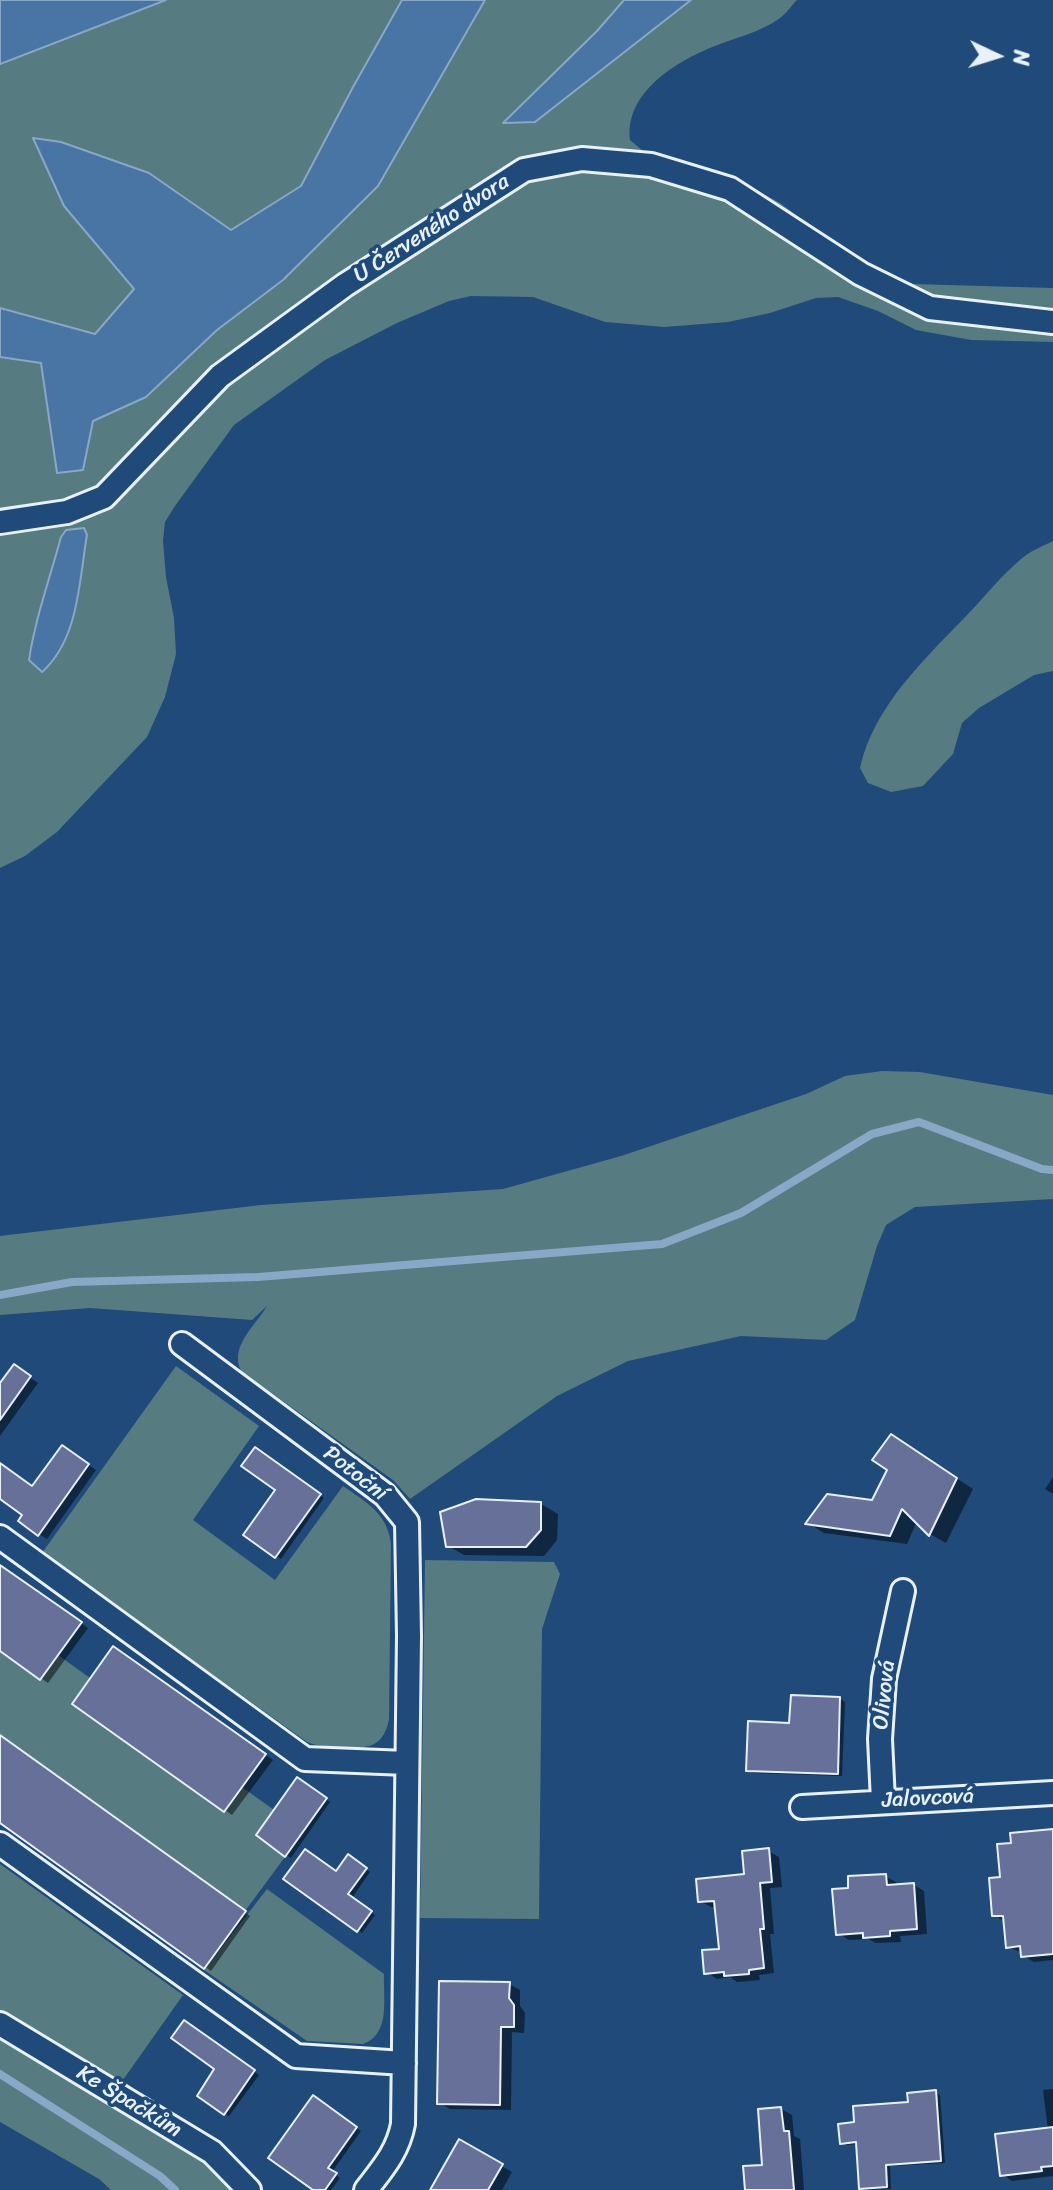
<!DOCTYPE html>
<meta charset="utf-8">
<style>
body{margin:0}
#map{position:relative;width:1053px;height:2190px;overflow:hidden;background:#1f4a7a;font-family:Sriracha,sans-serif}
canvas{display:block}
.north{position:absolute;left:957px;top:16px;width:80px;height:80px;-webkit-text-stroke:6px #1f4a7a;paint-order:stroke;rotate:94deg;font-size:22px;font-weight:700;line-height:32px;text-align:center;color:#e8f1f8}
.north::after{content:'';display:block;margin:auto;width:28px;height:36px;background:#e8f1f8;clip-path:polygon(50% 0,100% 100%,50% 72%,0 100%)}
</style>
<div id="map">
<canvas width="1053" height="2190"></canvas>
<div class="north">N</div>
</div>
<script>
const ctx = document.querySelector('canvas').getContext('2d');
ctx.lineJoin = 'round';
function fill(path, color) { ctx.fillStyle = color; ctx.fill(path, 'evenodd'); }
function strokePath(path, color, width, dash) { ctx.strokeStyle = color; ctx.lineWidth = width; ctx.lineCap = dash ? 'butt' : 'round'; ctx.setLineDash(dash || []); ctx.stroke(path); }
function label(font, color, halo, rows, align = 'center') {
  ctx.font = font + ' Sriracha,sans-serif'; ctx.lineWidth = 7; ctx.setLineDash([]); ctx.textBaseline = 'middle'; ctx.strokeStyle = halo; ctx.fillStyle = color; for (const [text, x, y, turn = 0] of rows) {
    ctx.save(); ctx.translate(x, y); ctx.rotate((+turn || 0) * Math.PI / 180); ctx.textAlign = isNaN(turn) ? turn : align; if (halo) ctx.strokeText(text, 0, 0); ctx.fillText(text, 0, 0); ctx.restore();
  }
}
const green = new Path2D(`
 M 166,0 L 402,0 L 353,87 L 301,186 L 230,231 L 149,173 L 64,206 L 134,289 L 95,334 L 0,308 L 0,64 Z
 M 485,0 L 624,0 L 597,31 L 535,122 L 691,0 L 797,0 C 791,6 786,14 780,18 C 760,33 733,38 710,48 C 672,64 625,94 630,140 L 643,151 L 730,176 L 780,203 L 874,272 L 913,284 L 1053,288 L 1053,342 L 971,340 L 916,330 L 878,311 L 838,297 L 816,298 L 770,313 L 728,322 L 664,327 L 605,322 L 533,297 L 471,296 L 449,301 L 397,323 L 325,360 L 234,425 L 175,506 L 165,522 L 163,541 L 166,577 L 174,618 L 176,654 L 165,697 L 147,737 L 57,832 L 25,856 L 0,868 L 0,357 L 41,362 L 57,472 L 93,421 L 146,397 L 217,330 L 283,280 ZM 83,528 L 87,535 L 75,607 L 33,632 L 45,598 Z
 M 1053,541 L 1053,671 L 1034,675 L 979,708 L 962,723 L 953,754 L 923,786 L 891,792 L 868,783 L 860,768 C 874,705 926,658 969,613 C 986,595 1002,575 1021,559 C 1030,551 1043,546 1053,541 Z
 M 882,1071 L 920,1072 L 1053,1095 L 1053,1199 L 915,1207 L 886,1225 L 877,1246 L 855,1320 L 826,1340 L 741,1336 L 628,1361 L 557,1396 L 410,1499 L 393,1480 L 241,1371 C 229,1346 256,1325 267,1306 L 252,1320 L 90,1308 L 0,1315 L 0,1236 L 261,1205 L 503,1189 L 621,1156 L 806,1094 L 845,1076 Z
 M 176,1366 L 259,1426 L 193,1520 L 275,1580 L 343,1486 C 366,1502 388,1514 391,1544 L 389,1719 C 387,1730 383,1740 372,1745 C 358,1750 320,1748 307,1742 L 42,1553 Z
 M 425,1560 L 554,1562 L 560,1574 L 542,1629 L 539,1919 L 420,1918 Z
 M 0,1612 L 28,1633 L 11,1659 L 39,1680 L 58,1655 L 90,1678 L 72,1704 L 223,1811 L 242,1787 L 274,1810 L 256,1835 L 285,1857 L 245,1911 L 0,1737 Z
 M 0,1864 L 183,1995 L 123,2080 L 255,2190 L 111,2190 L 99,2179 L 0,2122 Z
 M 267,1889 L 384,1974 C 383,1999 391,2034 363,2044 L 307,2041 L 204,1970 Z`);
const water = new Path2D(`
 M 0,0 L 166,0 L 0,64 Z
 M 402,0 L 485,0 L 378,186 L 283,280 L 217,330 L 146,397 L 93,421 L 83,470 L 57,473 L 41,363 L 0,357 L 0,308 L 95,334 L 134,289 L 64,206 L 33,138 L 61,142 L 149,173 L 231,230 L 301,186 L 353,87 Z
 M 624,0 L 691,0 L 535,122 L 503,123 L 597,31 Z
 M 84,528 L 87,535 C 79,581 79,639 42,672 L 29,660 C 35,619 50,578 61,537 L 66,530 Z`);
const shadow = new Path2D(`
 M 22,1372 L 38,1383 L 0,1436 L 0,1386 Z
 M 908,1446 L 973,1489 L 946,1543 L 930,1534 L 917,1521 L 907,1544 L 824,1533 L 808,1523 L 873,1502 Z
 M 71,1452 L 96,1470 L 47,1539 L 39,1534 L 25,1514 L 0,1496 L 0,1464 L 33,1488 Z
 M 260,1452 L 324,1498 L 281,1559 L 245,1535 L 278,1490 Z
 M 1053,1477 L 1053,1494 L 1045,1489 Z
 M 541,1504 L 558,1514 L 557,1540 L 544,1556 L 464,1555 L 448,1546 Z
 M 0,1565 L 88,1628 L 48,1683 L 0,1650 Z
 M 122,1653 L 273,1760 L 232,1815 L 225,1810 Z
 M 840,1699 L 845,1702 L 842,1776 L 753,1773 L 748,1770 L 791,1725 Z
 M 0,1737 L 250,1916 L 211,1971 L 0,1821 Z
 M 303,1783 L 330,1802 L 291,1858 L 286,1855 Z
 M 1053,1831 L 1053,1960 L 1034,1962 L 1023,1956 L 1023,1953 L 1008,1947 L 1006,1922 L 994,1915 L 1013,1845 Z
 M 768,1851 L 779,1857 L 782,1887 L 770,1888 L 774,1934 L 770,1934 L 774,1973 L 759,1975 L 760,1980 L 737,1982 L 730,1977 L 717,1979 L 706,1972 L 721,1950 L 716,1907 L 711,1907 L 700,1901 L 746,1876 Z
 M 353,1860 L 370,1872 L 352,1898 L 375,1915 L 362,1933 L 358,1930 L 337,1873 Z
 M 885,1876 L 896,1882 L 897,1886 L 914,1885 L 924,1891 L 927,1934 L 900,1936 L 901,1942 L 876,1943 L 868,1939 L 849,1940 L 838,1933 L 850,1890 Z
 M 509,1984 L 520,1990 L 520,2006 L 525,2013 L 524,2033 L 512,2032 L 511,2110 L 450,2109 L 440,2103 Z
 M 189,2025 L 259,2075 L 229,2116 L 225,2114 L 217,2068 Z
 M 1053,2089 L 1053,2176 L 1012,2181 L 1002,2174 L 1048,2130 L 1043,2090 Z
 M 935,2092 L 940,2095 L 945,2163 L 890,2166 L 891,2189 L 865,2190 L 861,2188 L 858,2144 L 846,2145 L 842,2142 L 856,2124 Z
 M 318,2100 L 361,2131 L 332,2172 L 340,2178 L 331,2190 L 316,2190 Z
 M 781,2109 L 792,2115 L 794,2136 L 800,2139 L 804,2190 L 747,2190 L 764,2167 Z
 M 460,2142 L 512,2172 L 502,2190 L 432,2190 Z`);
const stream = new Path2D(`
 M 0,1295 L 72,1282 L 258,1277 L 662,1244 L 741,1213 L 872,1134 L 919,1122 L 1042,1169 L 1053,1170
 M 0,2074 L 160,2176 L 175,2190`);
const building = new Path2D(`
 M 14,1364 L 31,1376 L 0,1420 L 0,1383 Z
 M 891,1434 L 957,1478 L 929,1536 L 902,1509 L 890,1536 L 805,1524 L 827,1494 L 872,1500 L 887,1470 L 872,1460 Z
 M 62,1445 L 89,1464 L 38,1536 L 18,1521 L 22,1515 L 0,1499 L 0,1463 L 32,1486 Z
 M 255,1447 L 321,1494 L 275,1558 L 243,1535 L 275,1490 L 241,1466 Z
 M 476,1499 L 541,1502 L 541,1530 L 526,1547 L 446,1547 L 440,1512 Z
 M 0,1565 L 82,1622 L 40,1680 L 0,1651 Z
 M 113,1646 L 266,1754 L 224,1812 L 72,1704 Z
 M 791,1695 L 840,1697 L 838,1774 L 746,1771 L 748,1721 L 789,1723 Z
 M 0,1735 L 246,1911 L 204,1969 L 0,1823 Z
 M 297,1777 L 327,1798 L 285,1857 L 256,1835 Z
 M 1053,1829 L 1053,1954 L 1021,1957 L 1020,1946 L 1006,1948 L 1003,1916 L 992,1916 L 989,1878 L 1000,1877 L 997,1844 L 1011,1843 L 1010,1833 Z
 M 769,1848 L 772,1882 L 760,1883 L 764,1929 L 760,1929 L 764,1968 L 749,1970 L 749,1974 L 724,1976 L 724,1972 L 704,1974 L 702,1950 L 719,1949 L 714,1901 L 698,1902 L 696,1879 L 744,1874 L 742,1851 Z
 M 305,1849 L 336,1871 L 348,1854 L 367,1868 L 348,1894 L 372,1911 L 357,1932 L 283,1879 Z
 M 886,1874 L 887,1885 L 914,1883 L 917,1929 L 890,1931 L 890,1936 L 863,1938 L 863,1933 L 836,1935 L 832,1889 L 848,1888 L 848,1876 Z
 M 439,1981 L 510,1982 L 509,1998 L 514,2005 L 514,2027 L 501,2027 L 500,2105 L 437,2104 Z
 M 184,2020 L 255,2070 L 224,2115 L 197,2096 L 214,2069 L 171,2038 Z
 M 936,2090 L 941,2161 L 886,2165 L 887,2187 L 859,2189 L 856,2142 L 840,2144 L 838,2124 L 854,2122 L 853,2106 L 908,2102 L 907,2093 Z
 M 313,2095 L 357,2127 L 328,2168 L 337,2173 L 325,2190 L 313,2190 L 268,2158 Z
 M 781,2107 L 784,2131 L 789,2131 L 794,2190 L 745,2190 L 743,2166 L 762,2165 L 758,2109 Z
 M 1053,2127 L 1053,2166 L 1041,2167 L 1042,2171 L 1000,2176 L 995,2134 Z
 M 459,2139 L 503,2164 L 488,2190 L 430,2190 Z`);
const minor = new Path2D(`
 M 0,522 L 67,512 L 104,497 L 220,376 L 345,285 L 524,170 L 582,159 L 651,165 L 730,189 L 861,274 L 930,308 L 1053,322
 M 182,1344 L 385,1495 L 407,1522 L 409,1636 L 403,2124 C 398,2151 383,2168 366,2190
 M 0,1537 L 305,1759 L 407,1763
 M 883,1801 L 880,1739 L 884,1679 L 903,1591
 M 802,1807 L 1053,1793
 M 0,1844 L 296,2056 L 404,2063
 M 0,2024 L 212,2152 L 249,2190`);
const streetNames = [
 ["U Červeného dvora",432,229,-33],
 ["Potoční",355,1474,38],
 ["Olivová",885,1695,-84],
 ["Jalovcová",928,1799,-3],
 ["Ke Špačkům",129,2102,31]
];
fill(green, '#567b81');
fill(water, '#4975a4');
strokePath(water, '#89a7c6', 2);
fill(shadow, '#0007');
strokePath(stream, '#89a7c6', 8);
fill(building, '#677098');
strokePath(building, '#e8f1f8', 2);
strokePath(minor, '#e8f1f8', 28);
strokePath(minor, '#1f4a7a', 22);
label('22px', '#e8f1f8', '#1f4a7a', streetNames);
</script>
